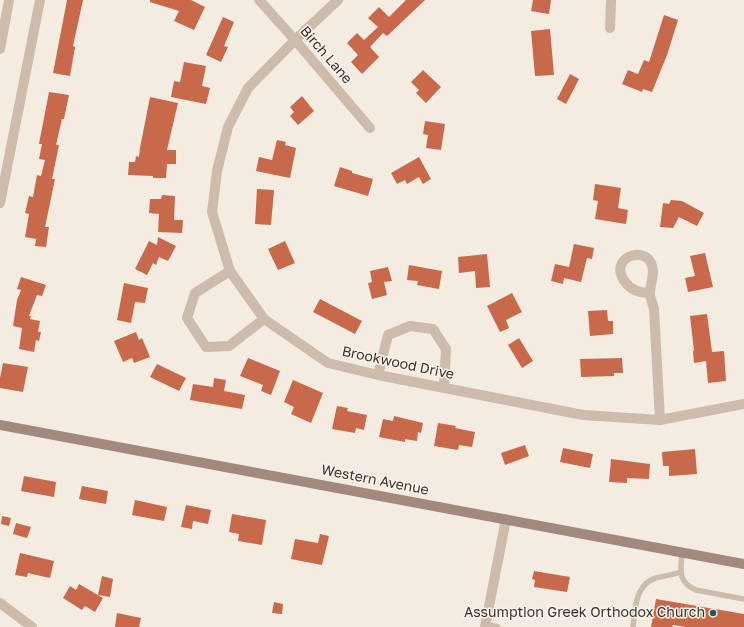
<!DOCTYPE html>
<style>
body{margin:0}
canvas{display:block;background:#f4ebe1}
</style>
<canvas width="744" height="627"></canvas>
<script>
const ctx = document.querySelector('canvas').getContext('2d');
ctx.lineJoin = 'round';
function fill(path, color) { ctx.fillStyle = color; ctx.fill(path, 'evenodd'); }
function strokePath(path, color, width, dash) { ctx.strokeStyle = color; ctx.lineWidth = width; ctx.lineCap = dash ? 'butt' : 'round'; ctx.setLineDash(dash || []); ctx.stroke(path); }
function label(font, color, halo, rows, align = 'center') {
  ctx.font = font + ' "Golos Text",sans-serif'; ctx.lineWidth = 3; ctx.setLineDash([]); ctx.textBaseline = 'middle'; ctx.strokeStyle = halo; ctx.fillStyle = color; for (const [text, x, y, turn = 0] of rows) {
    ctx.save(); ctx.translate(x, y); ctx.rotate((+turn || 0) * Math.PI / 180); ctx.textAlign = isNaN(turn) ? turn : align; if (halo) ctx.strokeText(text, 0, 0); ctx.fillText(text, 0, 0); ctx.restore();
  }
}
const building = new Path2D(`
 M 67,0 L 83,0 L 73,46 L 75,47 L 70,76 L 53,73 Z
 M 150,0 L 191,0 L 205,7 L 194,30 L 174,21 L 179,11 L 150,2 Z
 M 406,0 L 425,0 L 387,36 L 383,33 L 370,47 L 379,57 L 362,74 L 351,62 L 358,55 L 347,43 L 357,33 L 364,40 L 378,27 L 368,18 L 379,7 L 389,17 Z
 M 533,0 L 551,0 L 549,14 L 531,11 Z
 M 664,15 L 678,20 L 667,55 L 652,92 L 643,89 L 642,92 L 622,84 L 628,70 L 638,74 L 644,60 L 649,62 Z
 M 223,17 L 234,22 L 224,46 L 228,47 L 221,62 L 206,55 Z
 M 550,29 L 554,75 L 535,76 L 531,31 Z
 M 184,62 L 206,66 L 202,86 L 210,88 L 206,104 L 171,97 L 174,81 L 180,82 Z
 M 423,70 L 441,87 L 426,103 L 416,93 L 419,90 L 411,82 Z
 M 570,74 L 579,79 L 566,104 L 557,99 Z
 M 49,92 L 69,95 L 64,119 L 62,119 L 56,145 L 59,145 L 52,179 L 55,179 L 45,227 L 49,227 L 46,247 L 35,246 L 36,239 L 25,237 L 29,214 L 25,213 L 29,196 L 33,197 L 37,175 L 41,176 L 45,160 L 39,159 L 42,144 L 39,144 Z
 M 302,96 L 314,111 L 298,125 L 290,116 L 294,112 L 290,107 Z
 M 150,97 L 178,103 L 167,150 L 176,150 L 176,164 L 167,164 L 166,178 L 153,178 L 153,176 L 128,175 L 129,162 L 135,162 L 136,156 L 139,157 L 140,148 Z
 M 425,121 L 445,124 L 441,150 L 426,148 L 428,135 L 423,134 Z
 M 277,140 L 286,142 L 285,145 L 296,148 L 290,178 L 256,171 L 259,157 L 272,160 Z
 M 419,157 L 431,179 L 423,184 L 419,177 L 407,184 L 405,180 L 397,184 L 391,173 Z
 M 340,167 L 352,171 L 352,173 L 373,179 L 368,196 L 334,186 Z
 M 595,184 L 621,188 L 618,208 L 628,210 L 626,224 L 595,219 L 598,201 L 593,200 Z
 M 257,189 L 274,190 L 271,225 L 255,224 Z
 M 162,195 L 175,196 L 174,220 L 183,220 L 182,233 L 158,232 L 159,214 L 149,213 L 150,199 L 161,199 Z
 M 671,200 L 682,201 L 704,213 L 697,226 L 679,217 L 673,228 L 660,227 L 663,203 L 669,204 Z
 M 158,237 L 176,246 L 168,261 L 159,257 L 156,265 L 153,263 L 147,275 L 135,269 L 149,241 L 157,245 Z
 M 285,241 L 295,263 L 278,270 L 268,249 Z
 M 574,244 L 594,248 L 592,259 L 587,258 L 581,282 L 564,278 L 563,284 L 551,281 L 555,264 L 569,267 Z
 M 705,253 L 713,287 L 688,292 L 685,278 L 695,276 L 690,256 Z
 M 487,254 L 490,287 L 476,288 L 475,271 L 459,273 L 458,257 Z
 M 409,265 L 442,271 L 439,289 L 417,285 L 418,281 L 407,280 Z
 M 388,267 L 392,281 L 384,282 L 387,295 L 372,299 L 368,283 L 372,282 L 370,271 Z
 M 21,277 L 46,285 L 42,296 L 37,295 L 29,316 L 31,316 L 30,319 L 40,321 L 38,332 L 41,332 L 39,341 L 36,340 L 34,352 L 19,349 L 22,328 L 13,326 L 17,300 L 21,290 L 17,289 Z
 M 124,283 L 148,288 L 145,303 L 135,302 L 131,323 L 117,320 Z
 M 512,293 L 522,312 L 506,320 L 509,328 L 500,332 L 487,306 Z
 M 320,299 L 362,321 L 355,334 L 313,312 Z
 M 607,310 L 608,321 L 613,321 L 613,334 L 590,336 L 588,311 Z
 M 707,314 L 712,352 L 724,351 L 726,381 L 708,383 L 706,361 L 694,363 L 693,351 L 694,351 L 690,316 Z
 M 136,332 L 139,340 L 142,338 L 150,357 L 134,363 L 132,358 L 123,362 L 114,341 Z
 M 519,338 L 533,361 L 522,368 L 508,345 Z
 M 248,358 L 280,371 L 271,395 L 261,391 L 263,385 L 240,376 Z
 M 622,358 L 623,373 L 614,373 L 614,376 L 581,377 L 580,359 Z
 M 3,363 L 28,367 L 23,392 L 0,388 L 0,378 Z
 M 157,364 L 186,378 L 179,391 L 150,377 Z
 M 214,378 L 226,380 L 224,391 L 245,395 L 242,409 L 190,400 L 193,384 L 213,387 Z
 M 293,380 L 323,393 L 311,423 L 291,414 L 294,407 L 284,402 Z
 M 337,406 L 348,408 L 347,411 L 367,415 L 364,430 L 356,428 L 355,433 L 332,429 Z
 M 394,416 L 423,423 L 421,433 L 418,432 L 417,441 L 405,439 L 405,442 L 379,437 L 383,419 L 393,421 Z
 M 438,423 L 456,426 L 455,428 L 475,432 L 472,447 L 459,445 L 458,450 L 434,446 Z
 M 525,445 L 529,456 L 505,465 L 501,453 Z
 M 563,448 L 593,454 L 590,468 L 560,462 Z
 M 695,449 L 697,474 L 669,476 L 669,466 L 663,466 L 662,452 Z
 M 611,459 L 650,464 L 649,479 L 627,478 L 627,483 L 609,482 Z
 M 24,476 L 56,482 L 54,497 L 21,491 Z
 M 82,486 L 108,491 L 106,504 L 79,499 Z
 M 135,500 L 167,507 L 164,521 L 132,515 Z
 M 186,505 L 211,510 L 208,524 L 193,521 L 192,529 L 181,527 Z
 M 232,514 L 266,520 L 262,545 L 238,541 L 239,534 L 229,532 Z
 M 2,516 L 11,518 L 9,526 L 1,524 Z
 M 16,523 L 31,527 L 27,538 L 13,534 Z
 M 320,534 L 329,536 L 322,565 L 291,559 L 295,539 L 318,543 Z
 M 20,553 L 54,561 L 50,578 L 28,573 L 27,577 L 15,575 Z
 M 534,571 L 570,577 L 567,592 L 534,587 L 535,580 L 532,579 Z
 M 102,576 L 113,579 L 110,597 L 98,595 Z
 M 79,584 L 103,598 L 95,612 L 85,606 L 82,610 L 63,598 L 70,586 L 76,590 Z
 M 656,599 L 744,614 L 744,627 L 686,627 L 673,625 L 672,627 L 651,627 Z
 M 274,602 L 283,604 L 282,614 L 272,613 Z
 M 117,613 L 141,618 L 139,627 L 115,627 Z`);
const service = new Path2D(`
 M 682,552 C 681,570 677,582 696,590 L 744,599
 M 486,624 L 498,627
 M 633,627 C 635,610 635,584 656,578 C 664,576 672,575 681,572`);
const minor = new Path2D(`
 M 259,0 L 295,40 L 370,128
 M 338,0 L 295,40 L 248,88 L 228,127 L 217,171 L 212,212 L 230,271 L 264,319 L 328,363 L 378,375 L 583,415 L 660,420 L 744,404
 M 610,28 L 611,0
 M 0,49 L 9,0
 M 0,203 L 40,0
 M 230,271 L 195,293 L 187,318 L 206,347 L 229,346 L 264,319
 M 650,293 C 641,293 631,290 625,282 C 608,259 642,245 651,263 C 656,274 650,282 650,294 C 650,298 653,304 654,309 L 660,420
 M 378,375 L 388,335 L 410,326 L 433,329 L 446,349 L 444,387
 M 0,603 L 32,627
 M 485,627 L 506,519`);
const secondary = new Path2D(`
 M 0,425 L 744,564`);
const markers = [
 [713,613,4,"#1f5a5e"]
];
const streetNames = [
 ["Birch Lane",326,55,49],
 ["Brookwood Drive",398,363,12],
 ["Western Avenue",375,480,11]
];
const poiNames = [
 ["Assumption Greek Orthodox Church",705,613]
];
fill(building, '#c8694b');
strokePath(service, '#cdbbac', 5.5);
strokePath(minor, '#cdbbac', 10);
strokePath(secondary, '#a18a7d', 10);
for (const [x, y, r, color] of markers) { const dot = new Path2D(); dot.arc(x, y, r, 0, 2 * Math.PI); ctx.fillStyle = color; ctx.fill(dot); strokePath(dot, '#fbf5ee', 1.5); }
label('14px', '#3b302b', '#fbf5ee', streetNames);
label('14px', '#3b302b', '#fbf5ee', poiNames, 'right');
</script>
